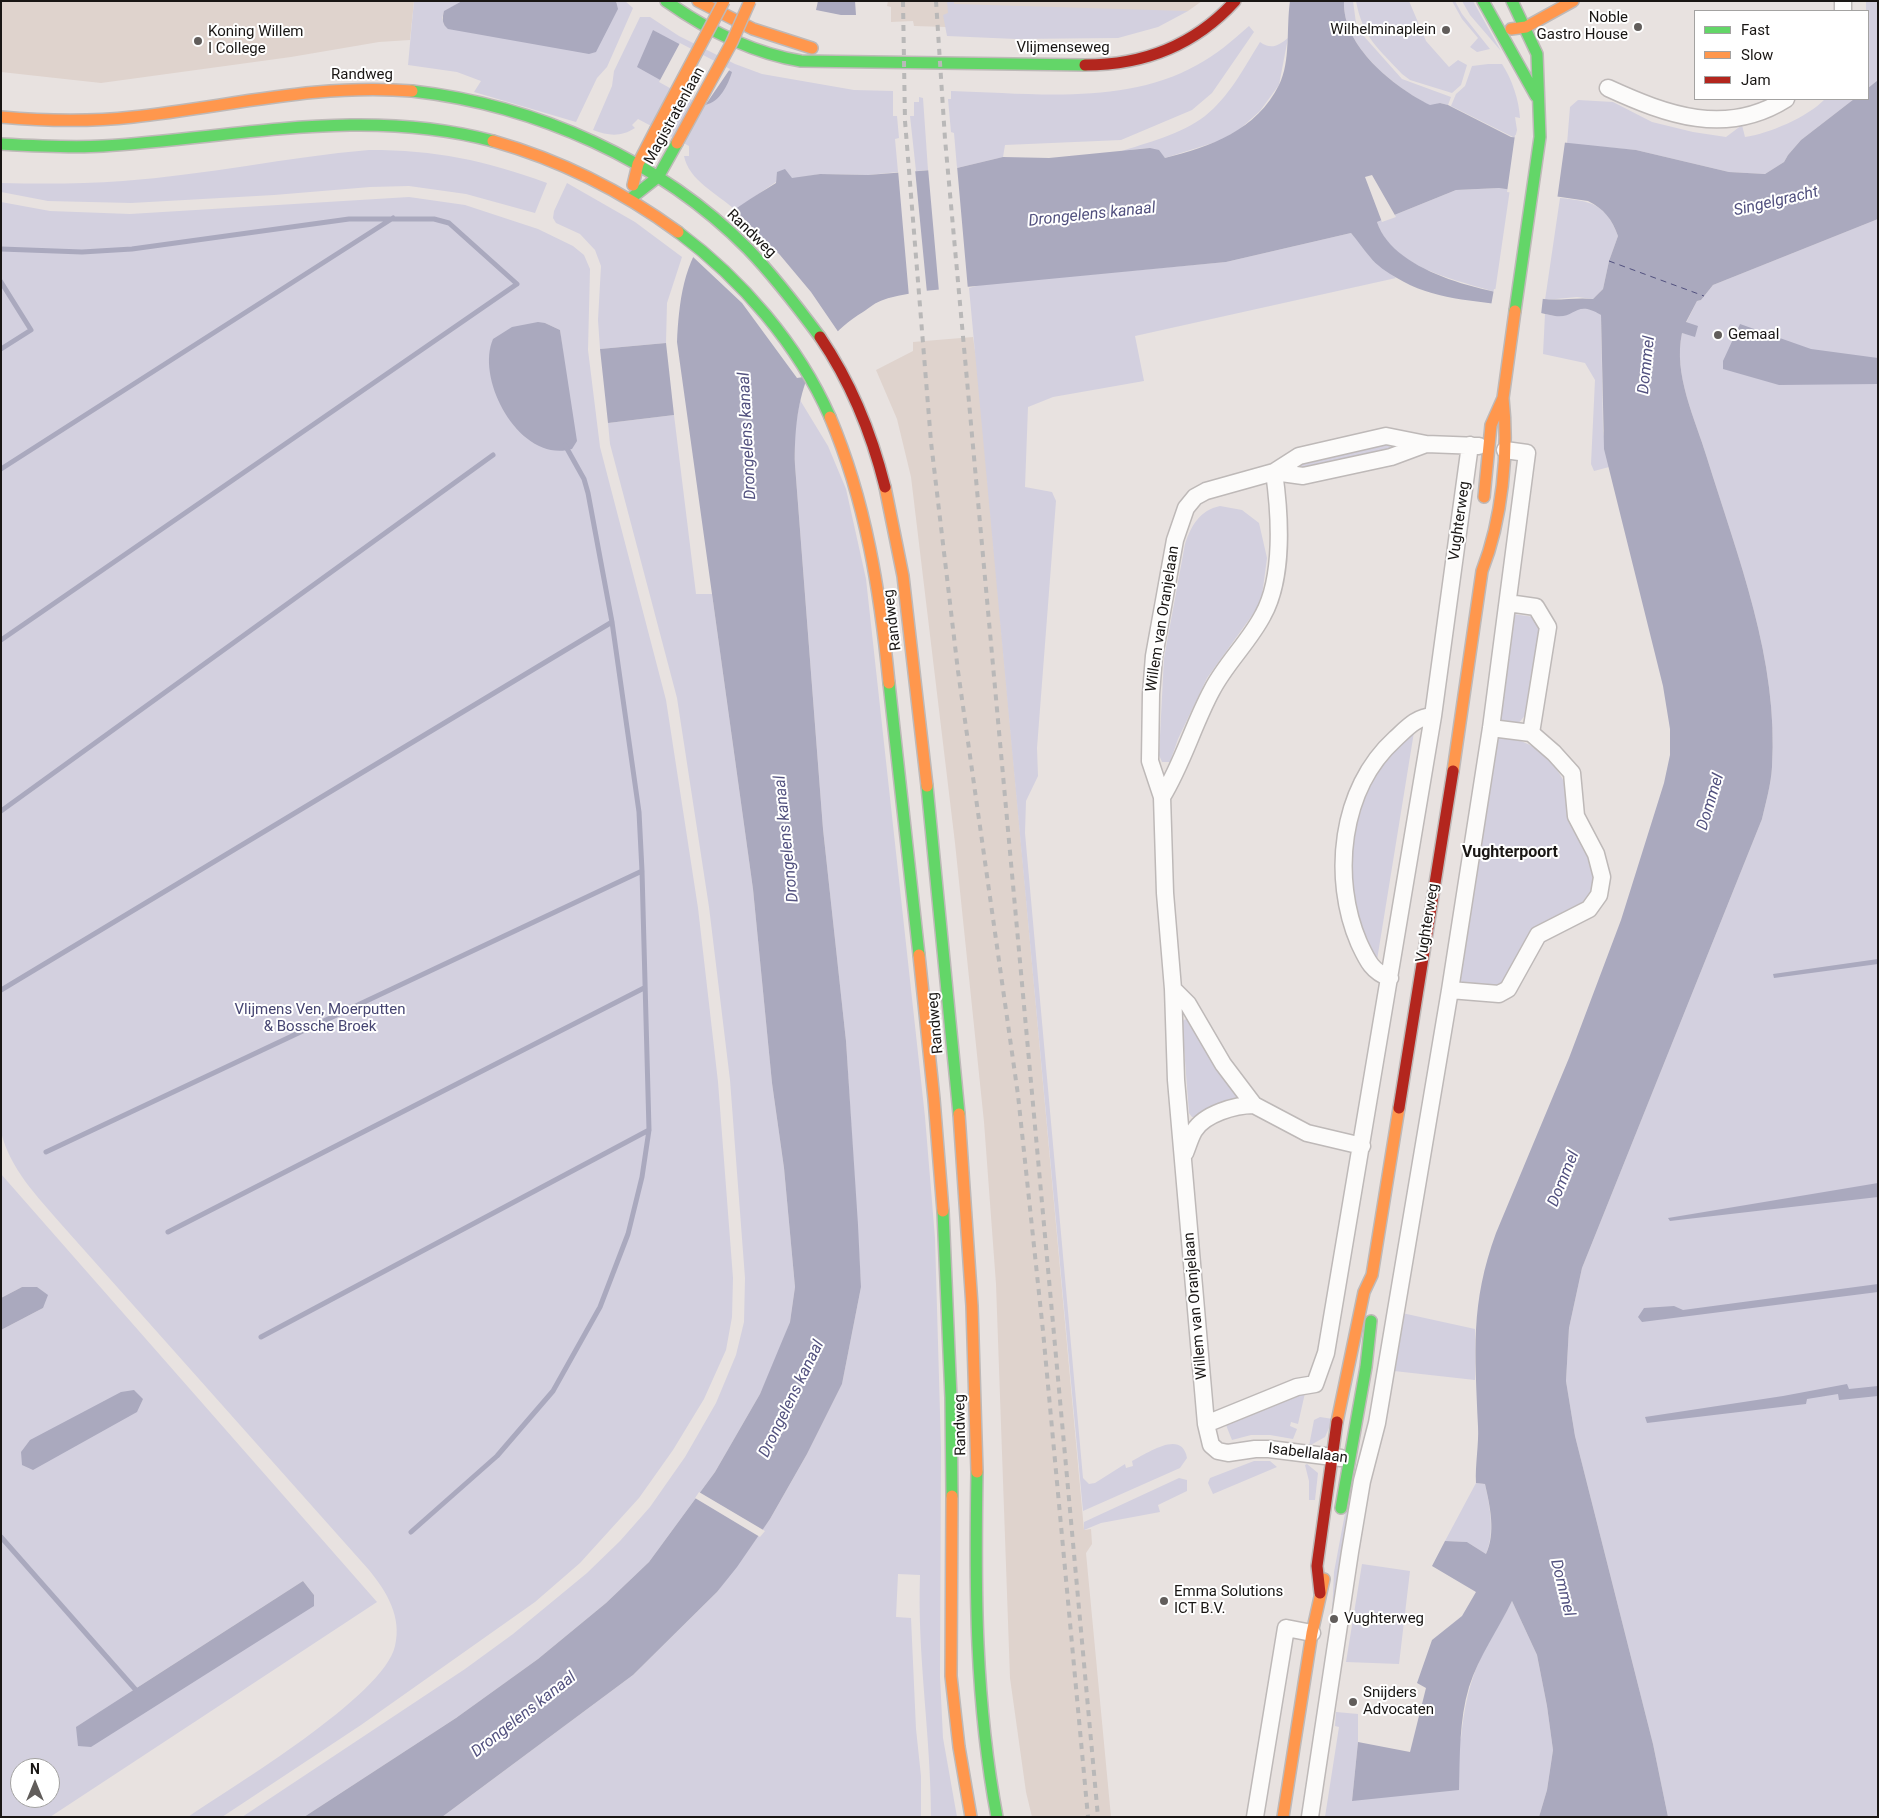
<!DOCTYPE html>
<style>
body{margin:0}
#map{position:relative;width:1879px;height:1818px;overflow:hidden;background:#e8e2e0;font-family:Roboto,sans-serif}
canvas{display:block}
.frame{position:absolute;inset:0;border:2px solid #191614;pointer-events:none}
.legend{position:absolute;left:1694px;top:10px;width:175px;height:90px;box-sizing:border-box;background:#fff;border:1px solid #a3a2a1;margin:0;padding:6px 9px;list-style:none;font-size:15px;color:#191614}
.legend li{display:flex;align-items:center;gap:10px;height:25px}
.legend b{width:25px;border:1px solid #a3a2a1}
.north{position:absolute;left:10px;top:1758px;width:50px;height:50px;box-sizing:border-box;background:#fff;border:1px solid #a3a2a1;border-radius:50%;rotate:0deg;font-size:14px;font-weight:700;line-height:20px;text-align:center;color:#191614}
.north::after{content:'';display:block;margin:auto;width:18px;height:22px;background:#615d5b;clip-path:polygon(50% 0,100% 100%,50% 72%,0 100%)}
</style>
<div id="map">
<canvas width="1879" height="1818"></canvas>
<div class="frame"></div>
<ul class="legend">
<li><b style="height:6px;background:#63d668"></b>Fast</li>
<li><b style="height:6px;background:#ff974d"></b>Slow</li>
<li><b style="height:6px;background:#b3261e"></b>Jam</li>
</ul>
<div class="north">N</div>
</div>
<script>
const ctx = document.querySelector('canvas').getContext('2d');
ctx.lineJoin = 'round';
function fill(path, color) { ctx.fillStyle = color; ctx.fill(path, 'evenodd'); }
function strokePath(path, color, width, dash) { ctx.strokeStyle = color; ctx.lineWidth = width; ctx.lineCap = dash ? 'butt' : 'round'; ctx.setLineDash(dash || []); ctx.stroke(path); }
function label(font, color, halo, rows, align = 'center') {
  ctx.font = font + ' Roboto,sans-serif'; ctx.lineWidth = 4; ctx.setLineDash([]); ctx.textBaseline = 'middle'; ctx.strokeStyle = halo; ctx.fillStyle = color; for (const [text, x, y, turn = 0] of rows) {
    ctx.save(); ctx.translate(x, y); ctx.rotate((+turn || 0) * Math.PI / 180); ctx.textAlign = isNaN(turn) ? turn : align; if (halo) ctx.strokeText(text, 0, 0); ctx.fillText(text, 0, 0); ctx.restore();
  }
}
const built = new Path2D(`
 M 1,1 L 414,1 L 410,40 L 379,42 L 291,57 L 101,83 L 1,72 Z
 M 888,1 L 1202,1 L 1188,11 L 1180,12 L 1074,8 L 946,27 L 914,26 L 913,21 L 891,22 L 891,7 L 887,6 Z
 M 973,337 L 977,364 L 1084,1530 L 1091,1529 L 1092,1544 L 1086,1553 L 1111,1817 L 1032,1817 L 1026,1792 L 1010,1678 L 996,1284 L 984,1122 L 955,843 L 911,477 L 897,419 L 876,370 L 913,351 L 913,342 Z`);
const green = new Path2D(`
 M 414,1 L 462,1 L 444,12 L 442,18 L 444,25 L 617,3 L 616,1 L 625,1 L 633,8 L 607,67 L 597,78 L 576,122 L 474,92 L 481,81 L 457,72 L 408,65 Z
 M 947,1 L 954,1 L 954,4 L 1188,11 L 1158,27 L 1118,38 L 1016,39 L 947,36 L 943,15 L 948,13 Z
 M 1344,1 L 1353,1 L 1356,23 L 1361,33 L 1402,79 L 1451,97 L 1448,105 L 1440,103 L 1431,106 C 1394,87 1342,46 1344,1 Z
 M 1356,1 L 1409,1 L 1426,41 L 1449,67 L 1458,60 L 1467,65 L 1461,85 L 1452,93 L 1410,80 L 1402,74 C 1378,48 1363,38 1356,1 Z
 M 1452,1 L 1455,1 L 1462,14 L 1490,49 L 1477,52 L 1470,47 L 1478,38 L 1462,19 Z
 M 1462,1 L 1473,1 L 1501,51 L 1470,15 Z
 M 1866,1 L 1878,1 L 1878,80 L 1868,88 L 1868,11 L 1866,11 Z
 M 640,17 L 650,17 L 679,36 L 735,64 L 762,74 L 854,90 L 893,91 L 893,116 L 897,116 L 899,138 L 895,139 L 898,172 L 868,175 L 820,174 L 792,179 L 778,172 L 776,182 L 735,210 C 717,193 689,181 684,156 L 689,156 L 689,146 L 638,119 L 632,125 L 635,128 C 621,137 609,136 593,130 L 612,86 L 614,71 ZM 653,30 L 678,45 L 727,86 Z
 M 1249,26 L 1254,32 L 1212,93 L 1192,110 L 1121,140 L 1005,145 L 1003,157 L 957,168 L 954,133 L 951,132 L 948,99 L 951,99 L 951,91 C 1031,93 1124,106 1197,65 C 1216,55 1232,41 1249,26 Z
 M 1288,38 L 1279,85 L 1260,111 L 1240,129 L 1219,141 L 1165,158 C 1153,143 1136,150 1119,152 C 1146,143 1182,134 1205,116 C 1229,97 1244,68 1260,42 C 1271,50 1278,46 1288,38 Z
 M 1488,64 L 1502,64 C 1512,79 1519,100 1520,118 L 1515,117 L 1517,130 L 1515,138 L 1451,106 L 1456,94 L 1465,86 L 1472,66 Z
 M 919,97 L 923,98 L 928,170 L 916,171 L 910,116 L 914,116 L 914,102 L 919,102 Z
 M 1825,99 L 1854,99 L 1801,140 L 1788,155 L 1784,162 L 1765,174 L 1729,172 L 1636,150 L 1567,144 L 1570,107 L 1578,100 L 1613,102 L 1652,122 L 1693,132 L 1726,137 L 1742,125 L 1745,137 C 1768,134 1808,117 1825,99 Z
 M 369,150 C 436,150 484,160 547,183 L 535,213 L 466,194 L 409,186 L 370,187 L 274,195 L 131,203 L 48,201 L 1,192 L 1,183 C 42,184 82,184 123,181 C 206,175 287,157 369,150 Z
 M 567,183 L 635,222 L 682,257 L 667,303 L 666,343 L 600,349 L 598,320 L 601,266 L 595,250 L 580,234 L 556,223 L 553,218 L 554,211 Z
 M 1499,188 L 1510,189 L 1495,292 C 1454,279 1392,268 1377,222 L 1456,190 Z
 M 409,197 L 465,205 L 538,229 L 573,246 L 584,255 L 590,269 L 588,350 L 600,447 L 666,700 L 698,908 L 718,1082 L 733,1278 L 732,1317 L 726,1350 L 704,1399 L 673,1450 L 639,1498 L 580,1563 L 535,1602 L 361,1725 L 222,1817 L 188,1817 C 233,1786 384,1696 395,1646 C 402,1617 387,1592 369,1570 L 61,1224 C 37,1196 10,1169 1,1132 L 1,202 L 50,211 L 130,214 ZM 545,323 L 560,330 L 563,354 Z
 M 1560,198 C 1592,201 1606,204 1618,236 L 1609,261 L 1603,289 L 1593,299 L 1577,297 L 1545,300 Z
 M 1878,219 L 1878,1817 L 1668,1817 L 1653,1744 L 1575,1436 L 1566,1381 L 1569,1328 L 1582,1268 L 1762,819 C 1766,802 1771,784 1772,767 C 1779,660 1738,558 1707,458 C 1695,418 1673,375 1682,333 L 1686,334 L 1686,323 L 1697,301 L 1701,300 L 1713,285 Z
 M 1351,233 L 1362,244 L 1370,257 L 1396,278 L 1135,336 L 1144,381 L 1053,397 L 1028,407 L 1025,487 L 1052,492 L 1056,501 L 1037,748 L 1038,776 L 1026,801 L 1025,833 L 1083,1478 L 1089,1484 L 1095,1483 L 1125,1464 L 1126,1468 L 1133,1466 L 1132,1461 C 1148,1453 1182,1429 1187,1458 L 1180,1468 L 1083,1511 L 969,288 L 984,284 L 1226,262 Z
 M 1582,308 L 1592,309 L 1601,315 L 1603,430 L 1609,467 L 1594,471 L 1591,464 L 1595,380 L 1585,363 L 1543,354 L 1545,314 C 1567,319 1564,311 1582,308 Z
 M 800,400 L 828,446 L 846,489 L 866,579 L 925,1117 L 935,1238 L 941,1448 L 940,1677 L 943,1738 L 957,1817 L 931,1817 C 931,1736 917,1656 920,1575 L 898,1574 L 896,1617 L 911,1618 L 916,1729 L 921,1776 L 921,1817 L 442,1817 L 633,1675 L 717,1592 L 770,1519 L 807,1454 L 842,1384 L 861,1287 L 846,1041 L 823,829 L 795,465 L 795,430 Z
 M 674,415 L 696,594 L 712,594 L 753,889 L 772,1083 L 784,1168 L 795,1287 L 790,1322 L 777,1357 L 760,1394 L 715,1472 L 649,1562 L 606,1603 L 538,1659 L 456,1718 L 304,1817 L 242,1817 L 465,1669 L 513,1634 L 587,1573 L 620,1541 L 650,1507 L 685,1457 L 716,1403 L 736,1355 L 744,1322 L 745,1278 L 730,1080 L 709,907 L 677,698 L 610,444 L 608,423 Z
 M 1389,442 L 1391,449 L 1300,470 L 1298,464 Z
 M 1220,506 L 1242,510 L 1259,523 L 1267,558 L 1261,603 L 1207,678 L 1178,739 L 1170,762 L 1162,762 L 1159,755 L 1164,658 L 1185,544 C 1191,526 1200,510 1220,506 Z
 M 1513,614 L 1534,617 L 1541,629 L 1529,711 L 1516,726 L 1498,723 Z
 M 1414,732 L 1377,960 C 1367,941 1358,921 1354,900 C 1344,851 1360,786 1393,748 C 1398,742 1407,737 1414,732 Z
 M 1496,736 C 1556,741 1567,785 1584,833 C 1590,851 1600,873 1594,892 C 1589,906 1575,908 1564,915 C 1558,920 1552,929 1547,935 C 1531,954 1516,973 1498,988 L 1458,984 Z
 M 1186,1019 L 1190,1019 L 1240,1098 L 1197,1117 L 1192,1117 L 1189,1113 L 1182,1021 Z
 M 1,1174 L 377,1602 L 50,1817 L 1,1817 L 1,1330 L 43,1308 L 22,1287 L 1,1298 ZM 303,1581 L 314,1595 L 135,1689 ZM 20,1768 L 50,1768 L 50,1798 L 20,1798 Z
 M 1402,1313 L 1475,1329 L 1475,1380 L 1394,1371 Z
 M 1300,1392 L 1305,1393 L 1298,1424 L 1291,1422 L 1290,1426 L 1297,1429 L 1293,1439 L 1270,1435 L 1251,1435 L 1232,1440 L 1226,1425 Z
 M 1320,1417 L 1333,1419 L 1325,1437 L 1309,1446 L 1314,1420 Z
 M 1254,1461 L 1270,1461 L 1277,1467 L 1213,1494 L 1208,1483 L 1210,1478 Z
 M 1307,1464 L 1318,1473 L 1315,1500 L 1309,1500 L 1309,1481 L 1305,1465 Z
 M 1352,1476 L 1337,1615 L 1332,1614 L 1334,1572 Z
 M 1179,1478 L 1187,1480 L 1187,1491 L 1158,1505 L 1160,1512 L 1101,1523 L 1084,1530 L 1084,1522 Z
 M 1476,1483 L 1485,1484 C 1490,1506 1495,1533 1486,1554 L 1467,1542 L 1445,1541 Z
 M 1362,1564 L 1410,1571 L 1399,1664 L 1346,1662 Z
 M 1512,1601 L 1537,1655 L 1547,1706 L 1553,1750 L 1547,1790 L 1539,1817 L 1325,1817 L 1339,1727 L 1335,1726 L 1336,1712 L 1358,1714 L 1358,1742 L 1352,1801 L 1461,1738 C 1464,1709 1469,1682 1482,1655 C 1491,1637 1503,1619 1512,1601 Z`);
const water = new Path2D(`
 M 462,1 L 616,1 L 618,9 L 596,52 L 589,54 L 448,29 C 442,24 442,19 444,11 Z
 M 818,1 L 855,1 L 856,15 L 841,15 L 816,10 Z
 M 1290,1 L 1344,1 C 1342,46 1394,87 1430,105 L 1440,103 L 1448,105 L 1511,137 L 1636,150 L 1729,172 L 1765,174 L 1784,162 L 1788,155 L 1801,140 L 1854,99 L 1868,99 L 1868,88 L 1878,80 L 1878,219 L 1713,285 L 1701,300 L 1697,301 L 1686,322 L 1698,326 L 1695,337 L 1682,333 C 1673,375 1695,418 1707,458 C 1738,558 1779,660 1772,767 C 1771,784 1766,802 1762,819 L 1582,1268 L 1569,1328 L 1566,1381 L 1575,1436 L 1653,1744 L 1668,1817 L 1539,1817 L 1547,1790 L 1553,1750 L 1547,1706 L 1537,1655 L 1512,1601 C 1498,1630 1479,1656 1469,1687 C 1459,1720 1460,1756 1459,1790 L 1352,1801 L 1358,1742 L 1410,1752 L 1426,1688 L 1417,1683 L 1432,1640 L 1462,1616 L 1476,1592 L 1432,1566 L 1445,1541 L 1467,1542 L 1486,1554 C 1496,1533 1490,1506 1485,1484 L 1476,1483 C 1475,1464 1479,1445 1478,1426 C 1475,1352 1470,1304 1496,1233 L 1569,1058 L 1621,920 L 1664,783 L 1670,755 L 1670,729 L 1663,686 L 1604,449 L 1601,315 C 1575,299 1576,319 1555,316 C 1542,314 1528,309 1515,307 C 1475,300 1432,300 1397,278 C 1388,273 1376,265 1370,257 C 1363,249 1358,241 1351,233 L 1226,262 L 924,291 C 911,294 896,295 883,300 C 876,302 869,308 863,312 C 806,347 794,402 795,465 L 823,829 L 846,1041 L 858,1225 L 861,1287 L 842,1384 L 807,1454 L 770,1519 L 737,1567 L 717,1592 L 633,1675 L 442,1817 L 304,1817 L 456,1718 L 538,1659 L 606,1603 L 649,1562 L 715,1472 L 760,1394 L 790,1322 L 795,1287 L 784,1168 L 772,1083 L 753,889 L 677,342 C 679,303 683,261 711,230 C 728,211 754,197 776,183 L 777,172 L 785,169 L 792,178 L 820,174 L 868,175 L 957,168 L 1003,157 L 1049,158 L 1150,148 L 1159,150 L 1165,158 C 1210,147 1257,130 1279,85 C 1291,61 1286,28 1290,1 ZM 1499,188 L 1588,201 C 1604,209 1612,219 1618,236 L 1609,261 L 1603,289 L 1593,299 C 1577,297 1560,301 1544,299 C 1495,295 1394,275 1377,222 L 1456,190 Z
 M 653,30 L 732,72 C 728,85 720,102 705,105 L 637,67 Z
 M 538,322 L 545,323 L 560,330 L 577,441 L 572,449 C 520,464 475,380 493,339 L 512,327 Z
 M 1740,324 L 1811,349 L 1878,358 L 1878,384 L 1779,385 L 1723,369 L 1723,361 Z
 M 666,343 L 674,415 L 608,423 L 600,349 Z
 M 1878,959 L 1878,964 L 1774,978 L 1773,974 Z
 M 1878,1183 L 1878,1197 L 1670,1221 L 1668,1218 Z
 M 1878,1284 L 1878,1292 L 1642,1322 L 1638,1317 L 1644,1308 L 1674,1306 L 1683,1310 Z
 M 22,1287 L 37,1287 L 48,1295 L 43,1308 L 1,1330 L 1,1298 Z
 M 1847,1384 L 1849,1389 L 1878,1386 L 1878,1396 L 1839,1400 L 1838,1394 L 1807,1399 L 1806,1404 L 1647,1423 L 1645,1417 L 1783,1396 Z
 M 134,1390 L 143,1399 L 137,1412 L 33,1470 L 22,1465 L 21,1452 L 30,1440 L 121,1392 Z
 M 303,1581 L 314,1595 L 314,1606 L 91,1747 L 78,1746 L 76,1727 Z`);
const pier = new Path2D(`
 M 680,43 L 730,69 L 704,107 L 659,82 Z
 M 1515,135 L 1565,142 L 1557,200 L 1507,192 Z
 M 957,166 L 968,290 L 939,292 L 928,168 Z
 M 915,169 L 927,293 L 909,297 L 898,170 Z
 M 1372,175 L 1396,217 L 1382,222 L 1365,177 Z
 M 733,208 L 780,255 L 811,292 L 839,333 L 830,341 L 810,376 L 797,378 L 742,303 L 692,256 L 708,229 Z
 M 1494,289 L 1543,297 L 1541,315 L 1491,306 Z
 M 699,1492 L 765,1531 L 760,1537 L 695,1498 Z`);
const stream = new Path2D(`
 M 1,249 L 82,252 L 132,249 L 349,219 L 434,219 L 449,223 L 517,284 L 1,640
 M 1,282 L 31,330 L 1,349
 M 1,469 L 393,218
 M 1,811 L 493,455
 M 1,990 L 612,622
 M 46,1152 L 642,871
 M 168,1232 L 644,988
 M 261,1337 L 649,1130
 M 411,1532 L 497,1456 L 553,1391 L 600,1307 L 628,1234 L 642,1177 L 649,1130 L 642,871 L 639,812 L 612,622 L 588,493 L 584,479 L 565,445
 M 1,1537 L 135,1689`);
const ferry = new Path2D(`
 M 1609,261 L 1704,296`);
const street = new Path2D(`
 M 1843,11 L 1843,1
 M 1608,88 C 1667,115 1726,137 1786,99
 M 1274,472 L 1299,456 L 1386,436 L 1426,444 L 1479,446
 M 1491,728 L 1531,733
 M 1162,797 C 1183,763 1193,725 1212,690 C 1226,663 1249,642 1263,615 C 1284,577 1280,514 1274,472
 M 1390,978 C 1372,972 1367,960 1359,943 C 1331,878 1340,789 1395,739 C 1407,728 1416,717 1433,716
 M 1173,989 L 1188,1004 L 1223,1064 L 1254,1105 L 1307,1133 L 1362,1146
 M 1450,990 L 1499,994 L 1508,989 L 1538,935 L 1589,909 L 1599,895 L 1602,877 L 1596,854 L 1576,816 L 1572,773 L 1554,753 L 1531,733 L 1548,627 L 1536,607 L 1508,603
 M 1185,1153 C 1188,1146 1190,1138 1194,1131 C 1204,1114 1235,1105 1254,1105
 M 1206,1424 L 1297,1387 L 1315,1384 L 1326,1353 L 1433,716 L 1470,445
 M 1341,1458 L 1269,1449 L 1255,1449 L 1228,1453 L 1218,1451 L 1211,1445 L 1206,1424 L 1176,1080 L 1173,989 L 1165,893 L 1162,797 L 1150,761 L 1151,694 L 1154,656 L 1175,540 L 1186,508 L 1195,497 L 1206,491 L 1274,472 L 1303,476 L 1391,457 L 1426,444
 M 1255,1817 L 1286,1628 L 1312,1633
 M 1310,1817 L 1350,1552 L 1362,1481 L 1377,1423 L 1450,990 L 1491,728 L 1527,453 L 1505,450`);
const fast = new Path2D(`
 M 666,1 C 707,30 751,53 801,61 L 1085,65
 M 1483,1 L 1536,96
 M 1512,1 L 1537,54 L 1540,137 L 1515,311
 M 412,91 C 536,105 660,160 748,249 C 775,277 797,306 820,337
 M 1,144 C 35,146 69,148 103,146 C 236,138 361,106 493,141
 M 630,199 L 658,177 L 677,143
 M 678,232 C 741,279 798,344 830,417
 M 889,683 L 919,955
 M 927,786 L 959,1114
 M 943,1211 L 951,1398 L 952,1496
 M 977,1472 C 975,1590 975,1700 997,1817
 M 1341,1508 L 1366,1367 L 1371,1321`);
const slow = new Path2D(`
 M 698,1 L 753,29 L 812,48
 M 1511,29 L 1526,27 L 1573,1
 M 1,117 C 45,121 89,122 133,117 C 227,107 317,83 412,91
 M 493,141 C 560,160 622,191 678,232
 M 633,185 L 638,164 L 655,131
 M 830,417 C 866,502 880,591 889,683
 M 885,487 L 903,576 L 927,786
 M 1484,497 L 1491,425 L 1503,398 L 1515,311
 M 1453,771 L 1482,571 C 1502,520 1509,452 1503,398
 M 919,955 L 934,1099 L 943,1211
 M 959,1114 L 972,1306 L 977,1472
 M 1337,1422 L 1364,1292 L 1372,1275 L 1399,1108
 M 952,1496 L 951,1676 L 959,1747 L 971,1817
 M 1283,1817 L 1312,1633 L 1324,1579`);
const jam = new Path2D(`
 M 1085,65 C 1144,65 1195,45 1235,1
 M 820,337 C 850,381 872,435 885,487
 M 1399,1108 L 1453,771
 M 1320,1593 L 1317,1566 L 1337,1422`);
const rail = new Path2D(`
 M 903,1 L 905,121 L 931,442 L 958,671 L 1018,1095 L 1043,1331 L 1088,1817
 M 936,1 L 945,139 L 1098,1817`);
const slowBridge = new Path2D(`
 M 655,131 L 724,1
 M 677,143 L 732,42 L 750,1`);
const markers = [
 [1638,27,5,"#615d5b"],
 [1446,30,5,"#615d5b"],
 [198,41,5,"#615d5b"],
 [1718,335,5,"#615d5b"],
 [1164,1601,5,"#615d5b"],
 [1334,1619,5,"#615d5b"],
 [1353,1702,5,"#615d5b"]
];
const poiNames = [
 ["Noble",1628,18,"right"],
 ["Gastro House",1628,35,"right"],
 ["Wilhelminaplein",1436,30,"right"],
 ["Koning Willem",208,32],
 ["I College",208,49],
 ["Gemaal",1728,335],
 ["Emma Solutions",1174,1592],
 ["ICT B.V.",1174,1609],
 ["Vughterweg",1344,1619],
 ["Snijders",1363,1693],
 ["Advocaten",1363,1710]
];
const streetNames = [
 ["Vlijmenseweg",1063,48],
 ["Randweg",362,75],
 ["Magistratenlaan",675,116,-61],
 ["Randweg",751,234,44],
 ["Vughterweg",1460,521,-82],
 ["Willem van Oranjelaan",1163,619,-81],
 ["Randweg",893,620,-97],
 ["Vughterweg",1428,923,-81],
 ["Randweg",936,1023,-95],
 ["Willem van Oranjelaan",1196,1306,-95],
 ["Randweg",961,1425,-91],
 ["Isabellalaan",1308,1454,7]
];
const parkNames = [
 ["Vlijmens Ven, Moerputten",320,1010],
 ["& Bossche Broek",320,1027]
];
const waterNames = [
 ["Singelgracht",1776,202,-13],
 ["Drongelens kanaal",1092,215,-6],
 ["Dommel",1647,365,-84],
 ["Drongelens kanaal",748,436,-93],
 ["Dommel",1711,802,-73],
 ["Drongelens kanaal",787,839,-96],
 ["Dommel",1564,1179,-68],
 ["Drongelens kanaal",792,1399,-64],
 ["Dommel",1562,1588,76],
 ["Drongelens kanaal",524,1715,-38]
];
const neighbourhoodNames = [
 ["Vughterpoort",1510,853]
];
fill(built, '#dfd3cd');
fill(green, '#d3d0df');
fill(water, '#aaa9be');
fill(pier, '#e8e2e0');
strokePath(stream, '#aaa9be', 5);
strokePath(ferry, '#52517f', 1, [6, 5]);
strokePath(street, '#beb9b8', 19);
strokePath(fast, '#beb9b8', 14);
strokePath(slow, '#beb9b8', 14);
strokePath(jam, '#beb9b8', 14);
strokePath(street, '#fcfbfa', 16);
strokePath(fast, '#63d668', 11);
strokePath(slow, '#ff974d', 11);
strokePath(jam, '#b3261e', 11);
strokePath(rail, '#b9b8b8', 4, [6, 6]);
strokePath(slowBridge, '#beb9b8', 14, []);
strokePath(slowBridge, '#ff974d', 11);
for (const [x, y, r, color] of markers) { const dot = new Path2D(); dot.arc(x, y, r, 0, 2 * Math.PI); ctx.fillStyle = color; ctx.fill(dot); strokePath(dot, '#fff', 2); }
label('15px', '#191614', '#fff', poiNames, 'left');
label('15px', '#191614', '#fff', streetNames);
label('15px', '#464572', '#fff', parkNames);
label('italic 16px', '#52517f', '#fff', waterNames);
label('bold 16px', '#191614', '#fff', neighbourhoodNames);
</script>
